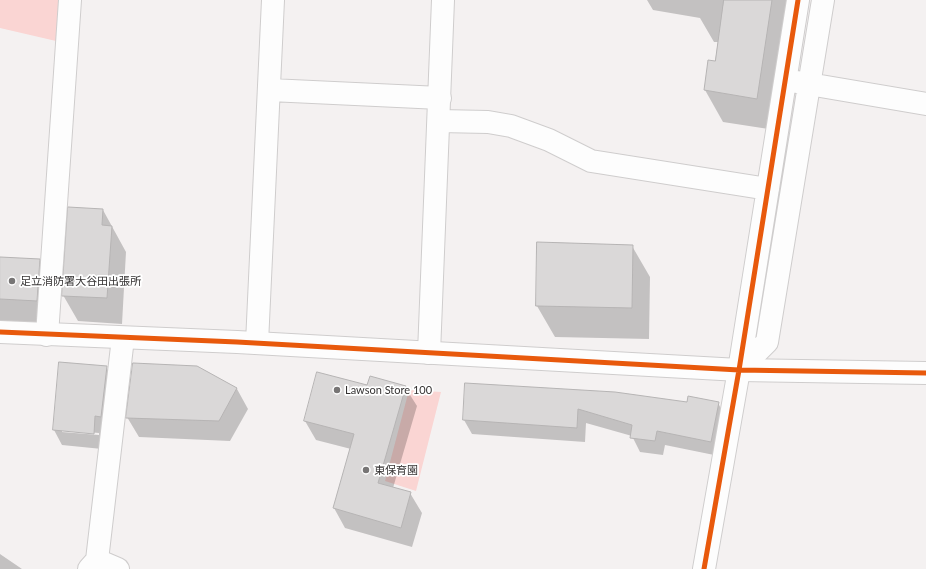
<!DOCTYPE html>
<meta charset="utf-8">
<style>
body{margin:0}
canvas{display:block;background:#f4f1f1}
</style>
<canvas width="926" height="569"></canvas>
<script>
const ctx = document.querySelector('canvas').getContext('2d');
ctx.lineJoin = 'round';
function fill(path, color) { ctx.fillStyle = color; ctx.fill(path, 'evenodd'); }
function strokePath(path, color, width, dash) { ctx.strokeStyle = color; ctx.lineWidth = width; ctx.lineCap = dash ? 'butt' : 'round'; ctx.setLineDash(dash || []); ctx.stroke(path); }
function label(font, color, halo, rows, align = 'center') {
  ctx.font = font + ' Lato,"Noto Sans JP",sans-serif'; ctx.lineWidth = 3.5; ctx.setLineDash([]); ctx.textBaseline = 'middle'; ctx.strokeStyle = halo; ctx.fillStyle = color; for (const [text, x, y, turn = 0] of rows) {
    ctx.save(); ctx.translate(x, y); ctx.rotate((+turn || 0) * Math.PI / 180); ctx.textAlign = isNaN(turn) ? turn : align; if (halo) ctx.strokeText(text, 0, 0); ctx.fillText(text, 0, 0); ctx.restore();
  }
}
const green = new Path2D(`
 M 0,0 L 61,0 L 56,41 L 0,28 Z
 M 409,390 L 441,392 L 416,491 L 385,481 Z`);
const shadow = new Path2D(`
 M 647,0 L 795,0 L 775,130 L 723,122 L 705,90 L 709,61 L 715,62 L 718,42 L 714,42 L 700,18 L 653,10 Z
 M 103,210 L 126,252 L 122,324 L 78,321 L 63,295 Z
 M 632,246 L 650,277 L 649,339 L 555,337 L 537,306 Z
 M 0,258 L 39,260 L 54,285 L 51,325 L 0,323 Z
 M 106,367 L 115,382 L 102,449 L 62,445 L 54,430 ZM 62,430 L 99,433 L 99,435 L 62,432 Z
 M 196,367 L 237,389 L 248,409 L 230,441 L 139,437 L 127,417 Z
 M 466,384 L 688,403 L 718,403 L 726,418 L 719,456 L 665,445 L 663,455 L 640,452 L 632,436 L 586,423 L 585,442 L 472,434 L 464,420 Z
 M 368,387 L 405,387 L 417,406 L 393,488 L 410,493 L 422,513 L 412,547 L 345,528 L 334,508 L 351,449 L 316,440 L 305,421 Z
 M 0,554 L 22,569 L 0,569 Z`);
const building = new Path2D(`
 M 724,0 L 772,0 L 757,99 L 704,90 L 708,60 L 715,61 Z
 M 68,207 L 103,209 L 102,225 L 112,226 L 107,298 L 62,296 Z
 M 537,242 L 633,245 L 632,308 L 536,306 Z
 M 0,257 L 40,259 L 37,301 L 0,299 Z
 M 59,362 L 107,366 L 101,417 L 95,416 L 94,434 L 53,430 Z
 M 133,363 L 197,366 L 237,388 L 219,421 L 126,418 Z
 M 317,372 L 367,385 L 370,376 L 406,386 L 378,483 L 411,492 L 401,528 L 333,508 L 354,434 L 304,421 Z
 M 465,383 L 615,392 L 687,402 L 688,396 L 719,402 L 711,442 L 657,431 L 655,441 L 630,438 L 632,425 L 578,409 L 577,428 L 463,420 Z`);
const minor = new Path2D(`
 M 797,82 L 926,104
 M 270,90 L 440,98
 M 439,121 L 488,122 L 511,126 L 549,140 L 591,161 L 768,189
 M 47,335 L 70,0
 M 257,343 L 273,0
 M 429,353 L 443,0
 M 739,370 L 767,342 L 823,0
 M 97,560 L 118,569
 M 89,569 L 97,560 L 123,338
 M 704,569 L 739,370 L 798,0`);
const tertiary = new Path2D(`
 M 0,332 L 237,342 L 739,370 L 926,373`);
const cycleway = new Path2D(`
 M 0,332 L 237,342 L 739,370 L 926,373
 M 704,569 L 739,370 L 798,0`);
const markers = [
 [12,281,4,"#777575"],
 [337,390,4,"#777575"],
 [366,470,4,"#777575"]
];
const poiNames = [
 ["足立消防署大谷田出張所",20,281],
 ["Lawson Store 100",345,390],
 ["東保育園",374,470]
];
fill(green, '#fad5d3');
fill(shadow, '#0003');
fill(building, '#dad8d8');
strokePath(building, '#b6b4b4', 1);
strokePath(minor, '#cfcdcd', 24);
strokePath(tertiary, '#cfcdcd', 24);
strokePath(minor, '#fdfdfd', 22);
strokePath(tertiary, '#fdfdfd', 22);
strokePath(cycleway, '#e8590c', 5);
for (const [x, y, r, color] of markers) { const dot = new Path2D(); dot.arc(x, y, r, 0, 2 * Math.PI); ctx.fillStyle = color; ctx.fill(dot); strokePath(dot, '#fff', 1.5); }
label('11px', '#343232', '#fff', poiNames, 'left');
</script>
